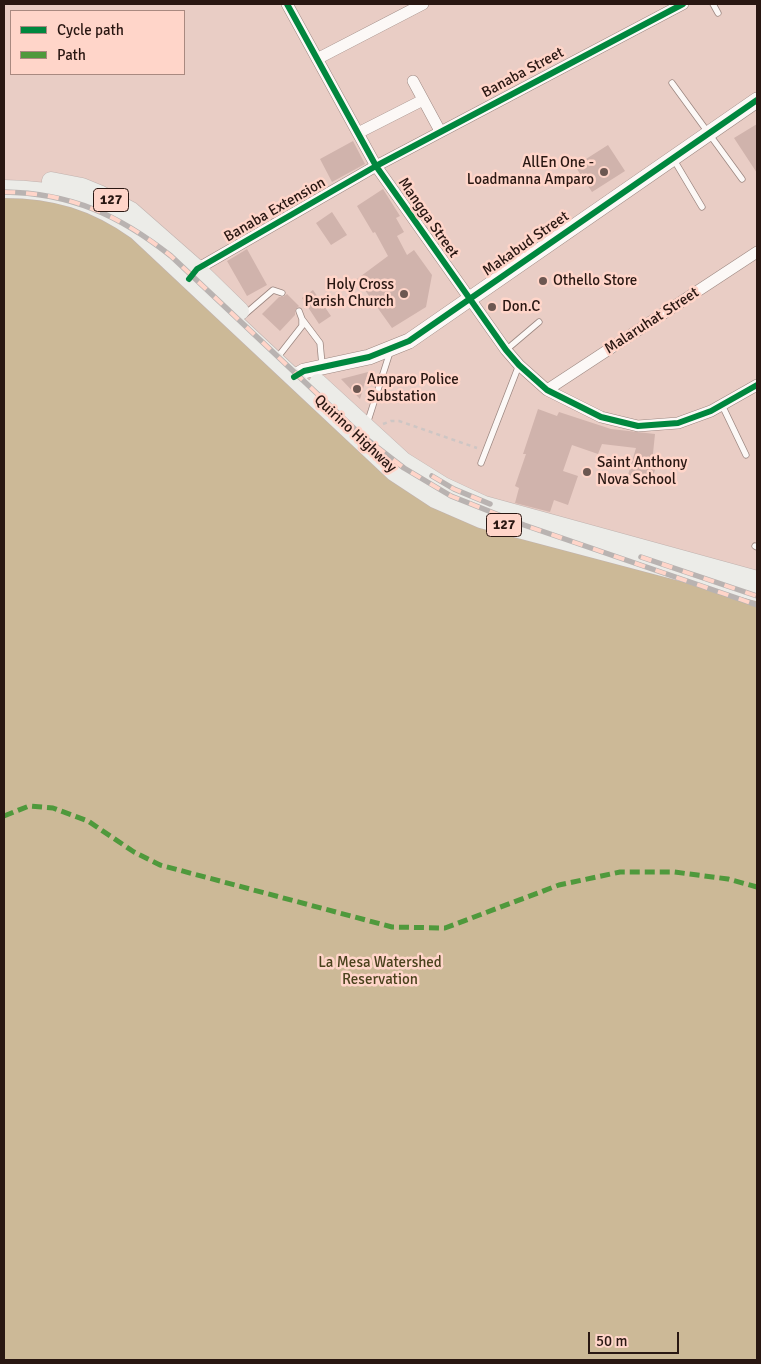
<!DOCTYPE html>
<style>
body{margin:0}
#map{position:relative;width:761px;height:1364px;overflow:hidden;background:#e9cdc5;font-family:Signika,sans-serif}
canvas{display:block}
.frame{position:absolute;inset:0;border:5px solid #291712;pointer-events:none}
.legend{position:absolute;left:10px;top:10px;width:175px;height:65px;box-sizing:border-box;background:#ffd5c9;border:1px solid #a98980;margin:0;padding:6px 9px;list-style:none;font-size:15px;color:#291712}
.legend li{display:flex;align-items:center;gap:10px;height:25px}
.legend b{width:25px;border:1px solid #a98980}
.scale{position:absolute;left:588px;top:1332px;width:91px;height:22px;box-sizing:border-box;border:2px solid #291712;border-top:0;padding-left:6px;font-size:15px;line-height:18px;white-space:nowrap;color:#291712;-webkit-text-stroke:4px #ffd5c9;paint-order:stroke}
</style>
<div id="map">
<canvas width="761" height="1364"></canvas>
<div class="frame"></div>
<ul class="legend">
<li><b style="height:6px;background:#00873e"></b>Cycle path</li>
<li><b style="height:6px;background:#4f993c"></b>Path</li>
</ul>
<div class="scale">50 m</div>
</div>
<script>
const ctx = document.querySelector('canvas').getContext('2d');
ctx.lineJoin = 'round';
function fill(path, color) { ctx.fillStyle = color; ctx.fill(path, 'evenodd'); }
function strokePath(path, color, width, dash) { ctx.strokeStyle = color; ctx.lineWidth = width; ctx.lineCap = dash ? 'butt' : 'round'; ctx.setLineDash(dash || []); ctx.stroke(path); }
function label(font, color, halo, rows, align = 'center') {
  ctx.font = font + ' Signika,sans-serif'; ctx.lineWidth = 5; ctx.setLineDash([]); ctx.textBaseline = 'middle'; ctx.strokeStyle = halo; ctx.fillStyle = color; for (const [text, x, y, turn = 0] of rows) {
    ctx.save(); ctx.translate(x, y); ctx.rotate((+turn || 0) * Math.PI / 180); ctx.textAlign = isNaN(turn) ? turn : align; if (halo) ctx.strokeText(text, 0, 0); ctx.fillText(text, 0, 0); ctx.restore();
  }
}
const green = new Path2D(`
 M 4,184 L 99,201 L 400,466 L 446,497 L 757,583 L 757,1360 L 4,1360 Z`);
const building = new Path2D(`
 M 757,124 L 757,173 L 734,138 Z
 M 353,141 L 365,164 L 332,182 L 320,159 Z
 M 608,145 L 625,171 L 592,192 L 575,166 Z
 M 383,189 L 400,216 L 396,218 L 404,232 L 397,236 L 407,255 L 414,250 L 432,275 L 426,307 L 392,328 L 357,279 L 388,256 L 375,232 L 373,233 L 357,206 Z
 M 332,212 L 347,235 L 331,245 L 316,223 Z
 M 247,249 L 267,285 L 247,296 L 227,261 Z
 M 313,290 L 331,316 L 319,324 L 302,298 Z
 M 287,294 L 299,306 L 295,310 L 295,315 L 280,331 L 262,314 L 279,297 L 283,297 Z
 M 368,372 L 360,399 L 341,379 Z
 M 538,409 L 557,416 L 559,412 L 611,429 L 655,434 L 652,463 L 657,464 L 651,482 L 628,475 L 636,448 L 602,444 L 598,454 L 572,445 L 563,471 L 578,476 L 568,505 L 554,500 L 550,512 L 515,503 L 519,488 L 515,486 L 526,454 L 523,454 Z`);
const path = new Path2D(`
 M 383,424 L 391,421 L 399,421 L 477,448`);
const lane = new Path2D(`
 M 713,4 L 718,13
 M 672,83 L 742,179
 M 674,160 L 702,207
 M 244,315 L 273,290 L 282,293
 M 302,319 L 320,343 L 322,365
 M 506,350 L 539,322
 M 277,358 L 302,326 L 302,319 L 299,311
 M 722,405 L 746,455
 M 367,424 L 390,352
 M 481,463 L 519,365
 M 755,546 L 757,547`);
const street = new Path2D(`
 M 287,4 L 376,166 L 506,350 L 519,365 L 547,390 L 601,417 L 638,426 L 678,423 L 711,411 L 757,385
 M 317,59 L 423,4
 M 413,81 L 440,131
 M 358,133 L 423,100
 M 194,273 L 197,269 L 376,166 L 683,4
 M 547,390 L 757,252`);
const secondary = new Path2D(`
 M 294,377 L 304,371 L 369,357 L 409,341 L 757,100`);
const primary = new Path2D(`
 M 51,181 L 82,187 L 99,194 L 131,211 L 197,269 L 240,311
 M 4,189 C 55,189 95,201 137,231 L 394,472 L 435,499 L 481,519 L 757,592
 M 318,383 L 403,461 L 443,486 L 484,505 L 757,580`);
const rail = new Path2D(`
 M 4,192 C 71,193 119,215 171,256 L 360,434 L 404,468 L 451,496 L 524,525 L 757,605
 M 432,476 L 454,489 L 490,504
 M 641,557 L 757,596`);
const quiet = new Path2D(`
 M 4,816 L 29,806 L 53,808 L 88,821 L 134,852 L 160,865 L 392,927 L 445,928 L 559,885 L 620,872 L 674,872 L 728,879 L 757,887`);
const cycleway = new Path2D(`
 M 287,4 L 376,166 L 506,350 L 519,365 L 547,390 L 601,417 L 638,426 L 678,423 L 711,411 L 757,385
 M 189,279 L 197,269 L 376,166 L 683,4
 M 294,377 L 304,371 L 369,357 L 409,341 L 757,100`);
const markers = [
 [604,172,5,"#6c5751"],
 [543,281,5,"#6c5751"],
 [404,294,5,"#6c5751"],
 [492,307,5,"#6c5751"],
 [357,389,5,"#6c5751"],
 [587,472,5,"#6c5751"]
];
const shields = [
 [111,200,35],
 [504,525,35]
];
const shieldNames = [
 ["127",111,200],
 ["127",504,525]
];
const streetNames = [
 ["Banaba Street",523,73,-28],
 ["Banaba Extension",275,210,-30],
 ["Mangga Street",428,218,55],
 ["Makabud Street",526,244,-35],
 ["Malaruhat Street",652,321,-33],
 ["Quirino Highway",355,434,43]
];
const poiNames = [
 ["AllEn One -",594,163,"right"],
 ["Loadmanna Amparo",594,180,"right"],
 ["Othello Store",553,281],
 ["Holy Cross",394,285,"right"],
 ["Parish Church",394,302,"right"],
 ["Don.C",502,307],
 ["Amparo Police",367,380],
 ["Substation",367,397],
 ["Saint Anthony",597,463],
 ["Nova School",597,480]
];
const parkNames = [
 ["La Mesa Watershed",380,963],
 ["Reservation",380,980]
];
fill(green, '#ccb997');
fill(building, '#d0b3ac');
strokePath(lane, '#9c8781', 7);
strokePath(street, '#9c8781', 12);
strokePath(secondary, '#9c8781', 16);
strokePath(primary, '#c0b2ae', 19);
strokePath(path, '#cec6c4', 2.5, [4, 4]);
strokePath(lane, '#fcf8f6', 5.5);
strokePath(street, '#fcf8f6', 11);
strokePath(secondary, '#fcf8f6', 15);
strokePath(primary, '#ecece8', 18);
strokePath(rail, '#b9b3b1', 5.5);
strokePath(rail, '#ffd5c9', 4, [11]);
strokePath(quiet, '#4f993c', 5, [10, 5]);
strokePath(cycleway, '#00873e', 6);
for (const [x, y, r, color] of markers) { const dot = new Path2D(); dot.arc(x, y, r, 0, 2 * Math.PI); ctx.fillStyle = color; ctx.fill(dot); strokePath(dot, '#ffd5c9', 2); }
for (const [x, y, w] of shields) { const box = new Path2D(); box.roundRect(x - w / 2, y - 11.5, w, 23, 4); ctx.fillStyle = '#ffd5c9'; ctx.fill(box); strokePath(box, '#291712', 1); }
label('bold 14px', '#291712', null, shieldNames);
label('15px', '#291712', '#ffd5c9', streetNames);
label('15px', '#291712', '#ffd5c9', poiNames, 'left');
label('15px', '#4a421d', '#ffd5c9', parkNames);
</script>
